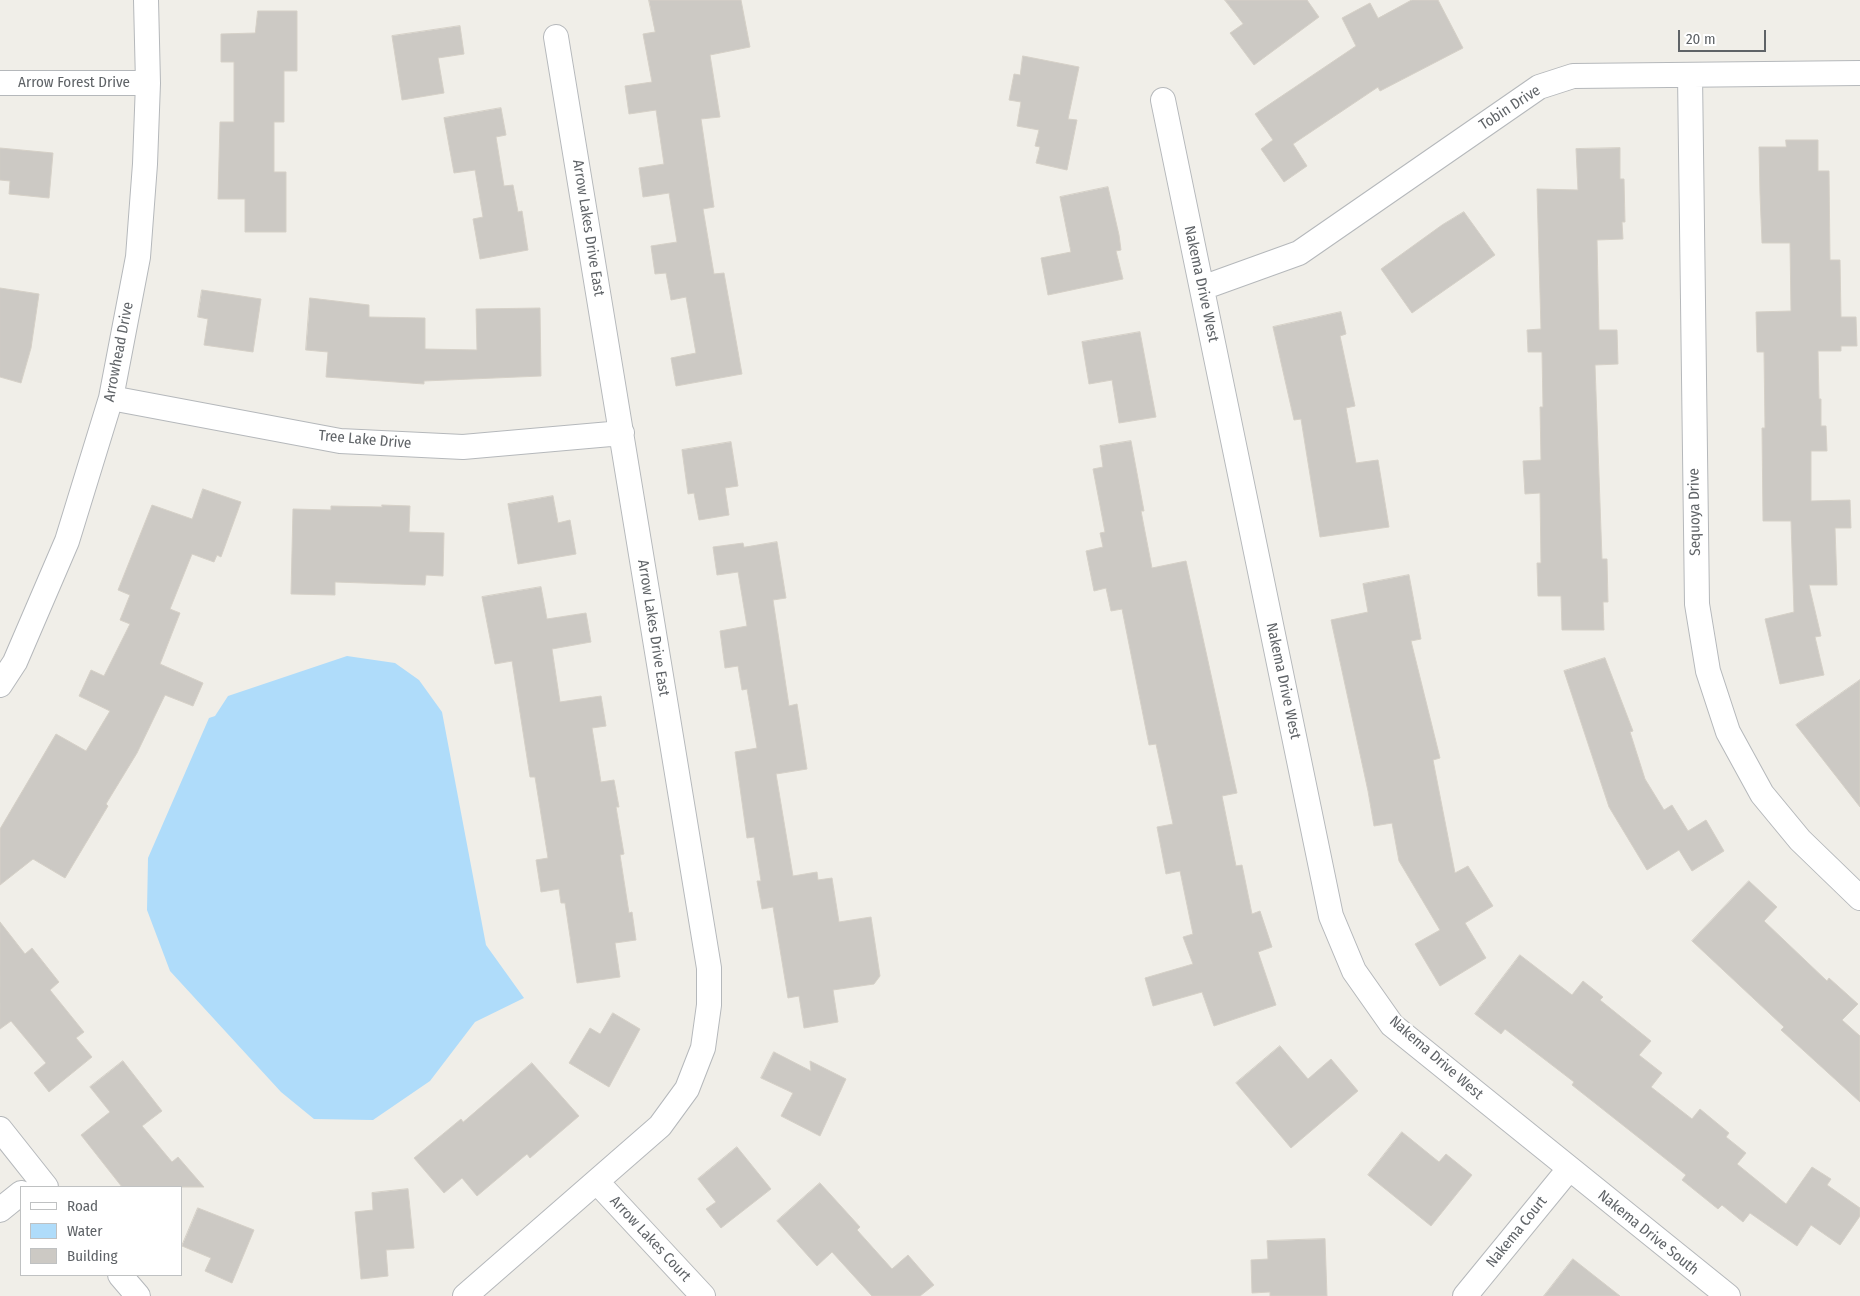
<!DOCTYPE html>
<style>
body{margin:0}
#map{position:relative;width:1860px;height:1296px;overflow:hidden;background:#f0eee8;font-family:"Fira Sans Condensed",sans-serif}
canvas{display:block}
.legend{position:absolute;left:20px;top:1186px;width:162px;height:90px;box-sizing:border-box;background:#fff;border:1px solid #bfc1c2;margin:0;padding:6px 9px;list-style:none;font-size:15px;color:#5f6367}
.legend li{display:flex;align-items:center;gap:10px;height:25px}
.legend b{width:25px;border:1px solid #bfc1c2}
.scale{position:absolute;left:1678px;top:30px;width:88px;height:22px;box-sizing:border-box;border:2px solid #5f6367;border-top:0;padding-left:6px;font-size:15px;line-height:18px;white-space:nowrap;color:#5f6367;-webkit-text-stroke:4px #fff;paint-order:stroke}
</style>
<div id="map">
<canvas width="1860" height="1296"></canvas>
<ul class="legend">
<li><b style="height:6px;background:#fff"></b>Road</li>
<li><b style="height:14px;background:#afdcfa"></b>Water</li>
<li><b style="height:14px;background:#ccc9c4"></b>Building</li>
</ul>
<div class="scale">20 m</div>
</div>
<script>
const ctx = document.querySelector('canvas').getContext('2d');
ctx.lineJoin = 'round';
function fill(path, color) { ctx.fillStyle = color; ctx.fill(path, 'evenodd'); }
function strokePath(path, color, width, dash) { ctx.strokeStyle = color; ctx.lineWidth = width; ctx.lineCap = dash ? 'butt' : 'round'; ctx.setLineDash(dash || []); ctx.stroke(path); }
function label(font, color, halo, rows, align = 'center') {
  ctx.font = font + ' "Fira Sans Condensed",sans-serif'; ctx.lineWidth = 5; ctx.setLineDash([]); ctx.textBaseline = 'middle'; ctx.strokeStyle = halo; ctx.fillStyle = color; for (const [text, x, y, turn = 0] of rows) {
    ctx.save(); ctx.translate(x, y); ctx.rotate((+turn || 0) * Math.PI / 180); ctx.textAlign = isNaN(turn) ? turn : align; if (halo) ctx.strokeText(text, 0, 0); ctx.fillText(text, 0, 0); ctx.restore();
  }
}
const water = new Path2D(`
 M 347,656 L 395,663 L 419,680 L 442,712 L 486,945 L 524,998 L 475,1022 L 430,1081 L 373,1120 L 314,1119 L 281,1092 L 170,971 L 147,910 L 148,858 L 209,718 L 215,716 L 228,696 Z`);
const building = new Path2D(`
 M 649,0 L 741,0 L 750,47 L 710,55 L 720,117 L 701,119 L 714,207 L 703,209 L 714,274 L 724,273 L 742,374 L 676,386 L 671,358 L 696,353 L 686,297 L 671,300 L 666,273 L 655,274 L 651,246 L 677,242 L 669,193 L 643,197 L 639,168 L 664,164 L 656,110 L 629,114 L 625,86 L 652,82 L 643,34 L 655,32 Z
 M 1225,0 L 1307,0 L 1319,17 L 1254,65 L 1230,33 L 1243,24 Z
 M 1412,0 L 1438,0 L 1463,48 L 1380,91 L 1378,87 L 1293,144 L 1307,166 L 1284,182 L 1261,149 L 1273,140 L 1255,114 L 1356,46 L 1342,18 L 1370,3 L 1378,18 Z
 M 258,11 L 297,11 L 297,71 L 284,71 L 284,122 L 274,122 L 274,172 L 286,172 L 286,232 L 245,232 L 245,199 L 218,199 L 220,122 L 234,122 L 234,62 L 221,62 L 221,34 L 255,33 Z
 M 460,26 L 464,54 L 438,58 L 444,93 L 402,100 L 392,36 Z
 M 1023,56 L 1079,67 L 1068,119 L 1077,120 L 1067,170 L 1036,163 L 1040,147 L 1035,146 L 1039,130 L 1017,126 L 1021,102 L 1009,100 L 1014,74 L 1020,75 Z
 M 501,108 L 506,135 L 496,137 L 504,186 L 513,185 L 518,212 L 522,211 L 528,250 L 480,259 L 473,219 L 483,217 L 475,170 L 454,173 L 444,118 Z
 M 1786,140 L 1818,140 L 1818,171 L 1829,171 L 1830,260 L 1840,260 L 1841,317 L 1856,317 L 1857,346 L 1841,346 L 1841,351 L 1818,351 L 1819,399 L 1821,399 L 1821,426 L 1826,426 L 1827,451 L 1811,451 L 1811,501 L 1850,500 L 1851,528 L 1835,528 L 1837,585 L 1809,585 L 1821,636 L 1815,637 L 1824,675 L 1780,684 L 1765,619 L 1794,612 L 1791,521 L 1763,521 L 1762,428 L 1765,428 L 1764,352 L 1757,352 L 1756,312 L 1791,311 L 1790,243 L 1762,243 L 1760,194 L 1759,147 L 1786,147 Z
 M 0,148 L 53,153 L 49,198 L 9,194 L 10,181 L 0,180 Z
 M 1620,148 L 1620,179 L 1624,179 L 1625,222 L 1622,222 L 1623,239 L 1597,240 L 1599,330 L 1617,330 L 1618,364 L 1595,365 L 1602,559 L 1607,559 L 1608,602 L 1603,602 L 1604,630 L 1562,630 L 1561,596 L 1538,596 L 1537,563 L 1541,563 L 1540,493 L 1525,494 L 1523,461 L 1541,460 L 1540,407 L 1543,407 L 1542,352 L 1528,352 L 1527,330 L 1541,329 L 1537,189 L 1578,190 L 1576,149 Z
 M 1108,187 L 1119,235 L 1121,250 L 1116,251 L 1123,279 L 1048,295 L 1041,258 L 1071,252 L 1060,197 Z
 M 1464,212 L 1495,255 L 1412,313 L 1381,269 L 1442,225 Z
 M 0,288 L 39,294 L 31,348 L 21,383 L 0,377 Z
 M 202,290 L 261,299 L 253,352 L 204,345 L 208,319 L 198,317 Z
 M 310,298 L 369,305 L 369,317 L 425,318 L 425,349 L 477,350 L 476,309 L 540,308 L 541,376 L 424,381 L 424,384 L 326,377 L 328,352 L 306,350 Z
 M 1341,312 L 1346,334 L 1340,336 L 1355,406 L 1346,408 L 1356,463 L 1378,460 L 1389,527 L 1320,537 L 1301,419 L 1294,420 L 1273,327 Z
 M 1140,332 L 1156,417 L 1119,423 L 1112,380 L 1089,384 L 1082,342 Z
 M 1131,441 L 1144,511 L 1141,511 L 1152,568 L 1186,561 L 1237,793 L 1222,796 L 1236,866 L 1242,865 L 1252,914 L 1260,911 L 1272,947 L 1258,952 L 1276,1005 L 1214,1026 L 1202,992 L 1153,1006 L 1145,978 L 1193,964 L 1183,937 L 1193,934 L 1180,871 L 1166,874 L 1157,827 L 1173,824 L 1156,744 L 1149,745 L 1122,609 L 1111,611 L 1106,588 L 1094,591 L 1086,551 L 1103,547 L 1100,533 L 1105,532 L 1093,469 L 1103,467 L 1100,446 Z
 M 731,442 L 738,486 L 725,488 L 729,515 L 699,520 L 694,493 L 688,494 L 682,450 Z
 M 203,489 L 241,502 L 221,557 L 217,555 L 214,562 L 192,554 L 170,609 L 180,613 L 160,664 L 203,683 L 193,706 L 165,695 L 137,753 L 106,804 L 108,806 L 65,878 L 33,859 L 0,885 L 0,829 L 56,734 L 86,751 L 110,711 L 79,696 L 91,670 L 104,676 L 130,624 L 120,620 L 130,595 L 118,590 L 152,505 L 192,519 Z
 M 553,496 L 558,523 L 570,520 L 576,554 L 518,564 L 508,504 Z
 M 382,505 L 410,506 L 409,532 L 444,533 L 443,576 L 426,575 L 425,585 L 335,582 L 335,595 L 291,594 L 293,509 L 331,510 L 331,506 L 382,507 Z
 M 777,542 L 786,598 L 773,600 L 789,706 L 797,704 L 807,769 L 776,774 L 793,876 L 817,872 L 818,880 L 832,878 L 839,922 L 871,917 L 880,976 L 874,984 L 833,990 L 838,1022 L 804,1028 L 799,996 L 788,998 L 773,907 L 762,909 L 757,881 L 761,881 L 754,837 L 747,838 L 735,752 L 757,748 L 747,689 L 742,690 L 738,666 L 725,668 L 720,631 L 747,626 L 738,572 L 717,575 L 713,547 L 743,543 L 744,547 Z
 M 1409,575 L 1421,639 L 1411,641 L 1440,758 L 1433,760 L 1455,873 L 1468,866 L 1493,906 L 1465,923 L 1486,958 L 1440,986 L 1415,944 L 1440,930 L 1399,861 L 1392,823 L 1374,826 L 1368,791 L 1331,620 L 1368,612 L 1363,584 Z
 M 541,587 L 547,619 L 586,613 L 591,642 L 552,649 L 560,702 L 601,696 L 606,726 L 592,728 L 601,782 L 614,780 L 619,807 L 616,807 L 624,854 L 620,855 L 629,913 L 632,912 L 636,940 L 615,943 L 620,977 L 577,983 L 565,903 L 561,903 L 559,889 L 541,892 L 536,860 L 548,858 L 535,777 L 530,777 L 512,661 L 495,664 L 482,597 Z
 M 1605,658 L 1633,731 L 1630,732 L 1645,779 L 1664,810 L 1672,805 L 1688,831 L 1706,820 L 1724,851 L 1692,871 L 1679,850 L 1647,870 L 1609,807 L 1564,671 Z
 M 1860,680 L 1860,807 L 1796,725 Z
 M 1749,881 L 1777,907 L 1764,921 L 1827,981 L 1829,978 L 1858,1004 L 1842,1020 L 1860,1036 L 1860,1102 L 1781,1030 L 1784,1027 L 1692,941 Z
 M 0,922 L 25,954 L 32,948 L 59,982 L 50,990 L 84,1032 L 76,1038 L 92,1057 L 49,1092 L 34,1073 L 46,1063 L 11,1021 L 0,1029 Z
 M 1520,955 L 1572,995 L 1583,981 L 1603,997 L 1600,1000 L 1651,1041 L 1639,1055 L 1662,1073 L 1651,1087 L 1692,1119 L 1700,1109 L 1729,1133 L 1726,1137 L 1746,1153 L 1737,1164 L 1786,1204 L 1812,1167 L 1831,1179 L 1827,1185 L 1860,1208 L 1860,1216 L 1840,1245 L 1811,1225 L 1797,1246 L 1750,1213 L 1743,1222 L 1722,1205 L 1718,1209 L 1682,1180 L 1686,1175 L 1572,1085 L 1574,1082 L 1505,1029 L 1501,1034 L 1475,1014 Z
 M 613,1013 L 640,1029 L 609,1087 L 569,1063 L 590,1028 L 600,1034 Z
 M 1280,1046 L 1308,1079 L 1331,1059 L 1358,1091 L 1291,1148 L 1236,1083 Z
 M 774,1052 L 811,1071 L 810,1061 L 846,1079 L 820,1136 L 781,1116 L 793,1093 L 761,1078 Z
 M 123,1061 L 162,1111 L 142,1126 L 172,1162 L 178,1157 L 204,1187 L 122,1187 L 81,1135 L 110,1112 L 90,1087 Z
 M 532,1063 L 579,1116 L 530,1158 L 527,1154 L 477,1196 L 462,1178 L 444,1193 L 414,1158 L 461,1119 L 463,1122 Z
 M 1402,1132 L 1439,1162 L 1446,1154 L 1472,1175 L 1431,1226 L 1368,1175 Z
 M 737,1147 L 771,1189 L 721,1228 L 706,1209 L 716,1202 L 698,1179 Z
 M 820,1183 L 860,1227 L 857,1230 L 892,1269 L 908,1255 L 934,1285 L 920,1296 L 872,1296 L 832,1252 L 817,1266 L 777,1221 Z
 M 408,1189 L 414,1248 L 386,1250 L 388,1276 L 361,1279 L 355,1212 L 373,1210 L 372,1193 Z
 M 198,1208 L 254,1230 L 232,1283 L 205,1271 L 211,1258 L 182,1246 Z
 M 1325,1239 L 1327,1296 L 1270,1296 L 1270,1292 L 1252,1293 L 1251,1260 L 1268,1259 L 1267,1241 Z
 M 1573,1259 L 1620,1296 L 1544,1296 Z`);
const street = new Path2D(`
 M 1690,75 L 1697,604 L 1708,671 L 1728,732 L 1762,794 L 1800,840 L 1860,898
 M 0,83 L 148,83
 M 1163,100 L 1331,916 L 1354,971 L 1392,1025 L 1728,1296
 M 1202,288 L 1299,253 L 1539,87 L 1573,76 L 1860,73
 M 111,398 L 340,441 L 463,447 L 622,433
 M 0,685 L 15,662 L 67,541 L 111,398 L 138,257 L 145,164 L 148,83 L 146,0
 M 0,1129 L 46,1187
 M 597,1182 L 703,1296
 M 0,1210 L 21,1193
 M 120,1275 L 138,1296
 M 465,1296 L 660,1126 L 687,1089 L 703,1048 L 709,1005 L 709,968 L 556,37
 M 1465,1296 L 1569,1169`);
const streetNames = [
 ["Arrow Forest Drive",74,83],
 ["Tobin Drive",1510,108,-33],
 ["Arrow Lakes Drive East",588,228,81],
 ["Nakema Drive West",1201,284,78],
 ["Arrowhead Drive",119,352,-79],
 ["Tree Lake Drive",365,440,5],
 ["Sequoya Drive",1695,512,-91],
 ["Arrow Lakes Drive East",653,628,81],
 ["Nakema Drive West",1283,681,78],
 ["Nakema Drive West",1436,1058,41],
 ["Nakema Court",1517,1232,-51],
 ["Nakema Drive South",1648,1233,39],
 ["Arrow Lakes Court",650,1239,47]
];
fill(water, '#afdcfa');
fill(building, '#ccc9c4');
strokePath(building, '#d5d0c7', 1);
strokePath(street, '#b5b8bb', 26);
strokePath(street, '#fff', 24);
label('15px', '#5f6367', '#fff', streetNames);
</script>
